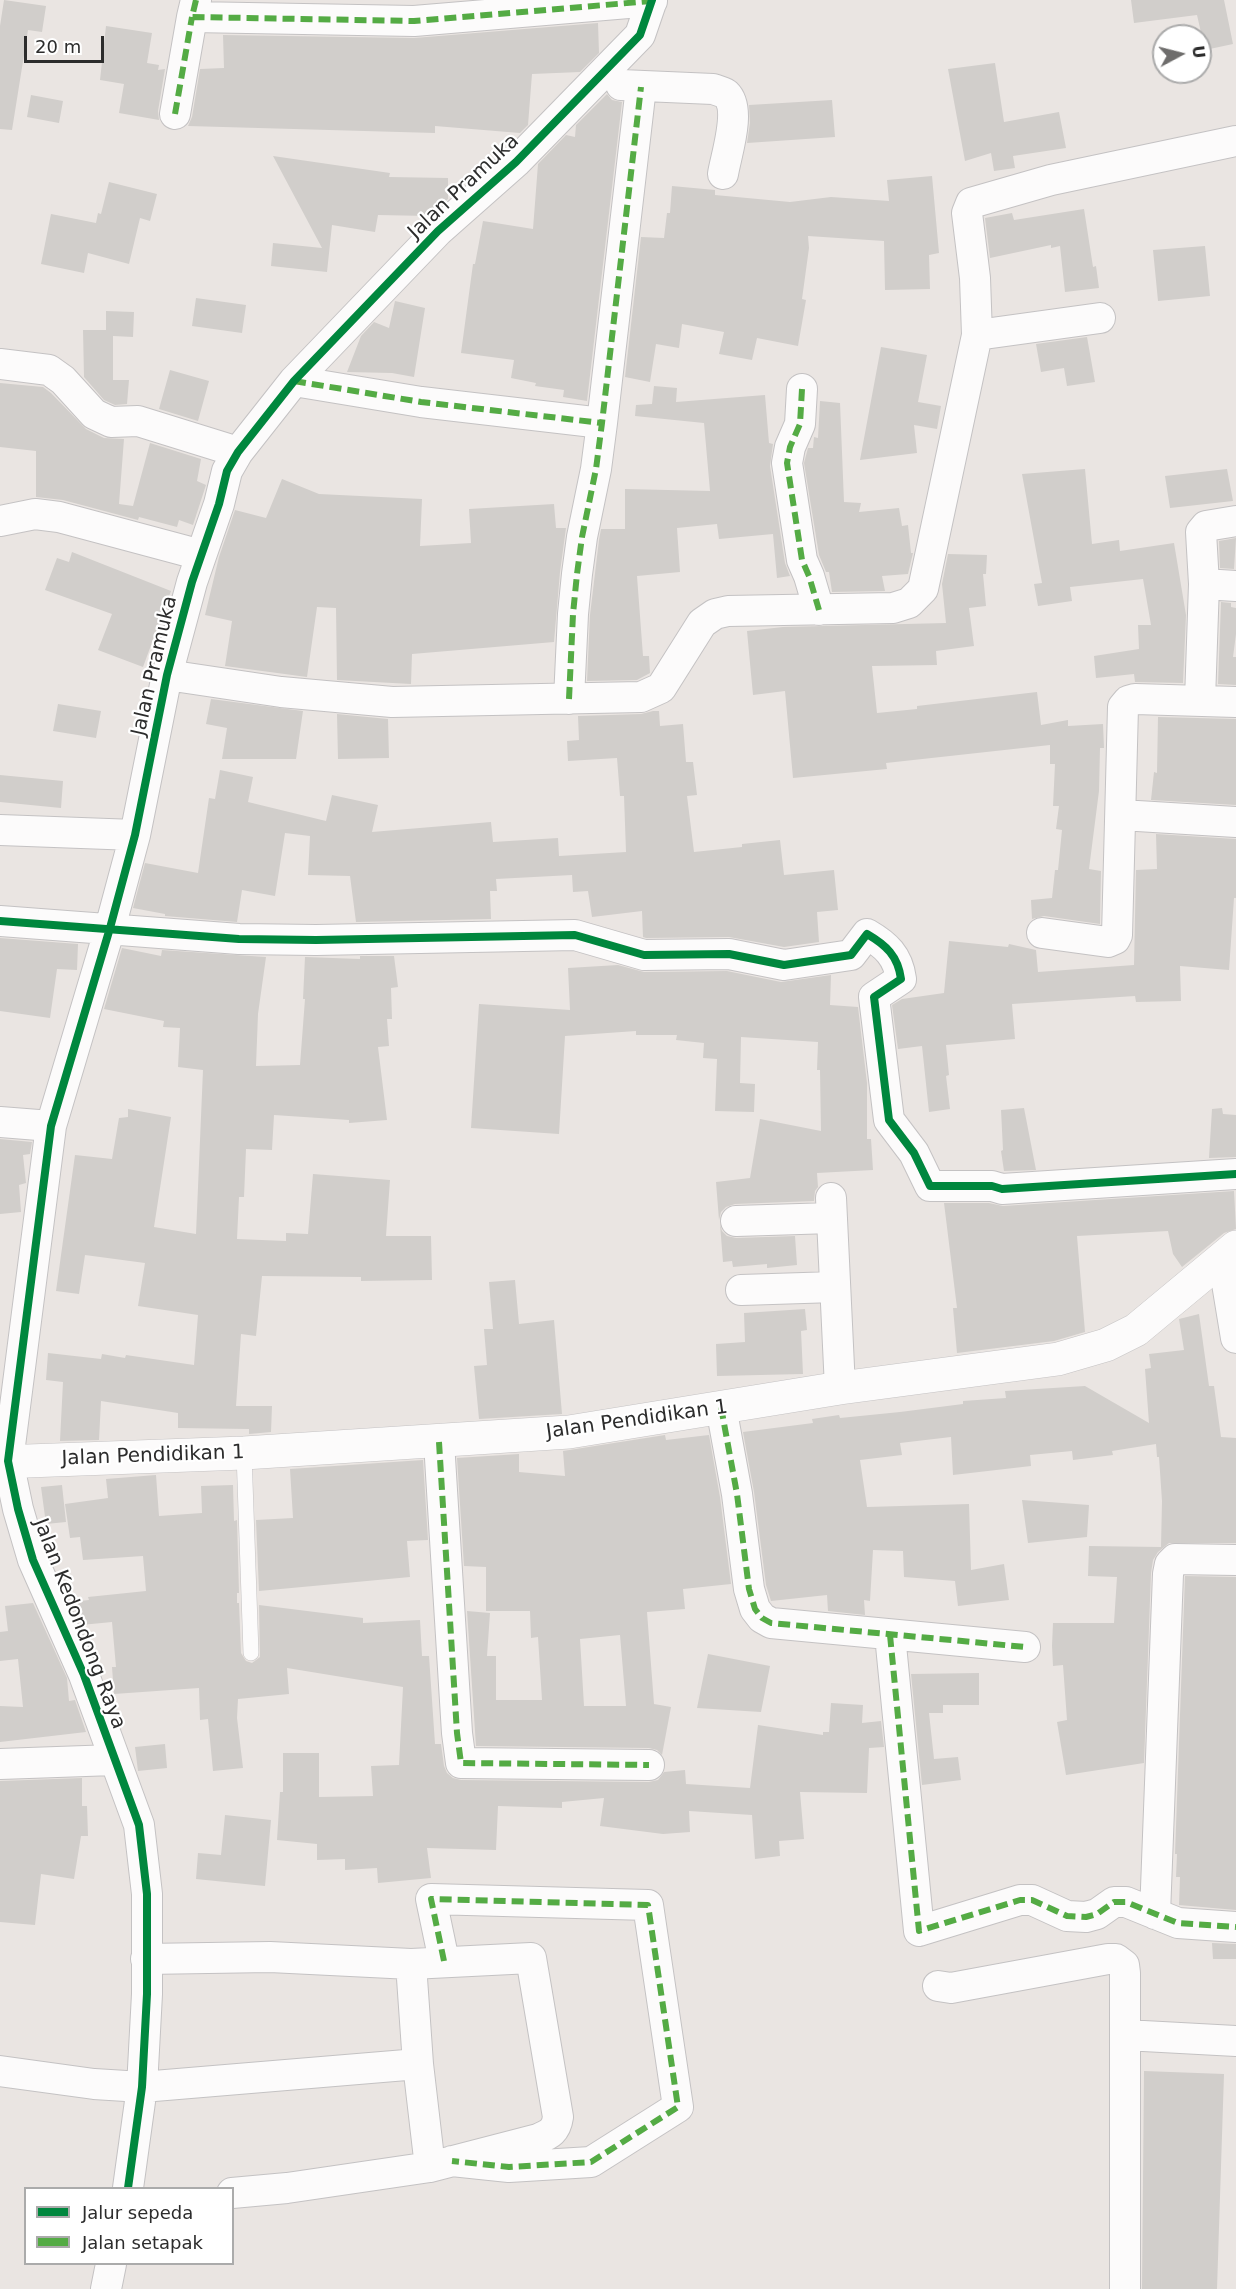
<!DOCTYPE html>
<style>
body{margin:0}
#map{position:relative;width:1236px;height:2289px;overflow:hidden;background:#eae5e2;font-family:"DejaVu Sans",sans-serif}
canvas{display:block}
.legend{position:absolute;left:24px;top:2187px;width:210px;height:78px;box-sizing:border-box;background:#fff;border:2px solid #ababab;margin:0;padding:8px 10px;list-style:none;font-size:18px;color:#2c2c2c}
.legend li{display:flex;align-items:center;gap:12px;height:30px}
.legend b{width:30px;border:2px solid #ababab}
.north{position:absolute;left:1152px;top:24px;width:60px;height:60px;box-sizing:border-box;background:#fff;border:2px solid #ababab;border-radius:50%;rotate:83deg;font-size:16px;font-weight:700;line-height:24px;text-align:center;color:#2c2c2c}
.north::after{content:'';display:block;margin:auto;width:21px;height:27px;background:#6e6d6c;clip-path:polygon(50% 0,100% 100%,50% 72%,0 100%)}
.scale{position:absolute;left:24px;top:36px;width:80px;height:27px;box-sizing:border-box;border:3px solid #2c2c2c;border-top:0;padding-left:8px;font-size:18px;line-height:21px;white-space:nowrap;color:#2c2c2c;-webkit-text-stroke:4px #fff;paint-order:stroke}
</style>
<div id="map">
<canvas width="1236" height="2289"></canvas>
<ul class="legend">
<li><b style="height:8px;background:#00873e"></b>Jalur sepeda</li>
<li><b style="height:8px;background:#54ab44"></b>Jalan setapak</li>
</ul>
<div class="north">U</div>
<div class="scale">20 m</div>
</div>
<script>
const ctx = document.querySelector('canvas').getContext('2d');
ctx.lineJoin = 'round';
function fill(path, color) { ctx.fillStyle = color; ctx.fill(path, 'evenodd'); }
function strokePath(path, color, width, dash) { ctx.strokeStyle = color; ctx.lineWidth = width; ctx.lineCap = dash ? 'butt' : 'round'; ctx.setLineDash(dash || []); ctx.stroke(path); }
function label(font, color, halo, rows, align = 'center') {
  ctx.font = font + ' "DejaVu Sans",sans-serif'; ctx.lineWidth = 4.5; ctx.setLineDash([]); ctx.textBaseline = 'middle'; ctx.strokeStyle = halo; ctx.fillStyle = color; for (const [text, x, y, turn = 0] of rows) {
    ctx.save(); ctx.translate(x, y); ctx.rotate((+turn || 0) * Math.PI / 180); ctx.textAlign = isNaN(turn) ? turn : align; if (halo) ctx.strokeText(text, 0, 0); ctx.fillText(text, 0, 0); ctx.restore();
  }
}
const building = new Path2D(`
 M 4,0 L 46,6 L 42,32 L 28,30 L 12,130 L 0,129 L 0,26 Z
 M 1131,0 L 1224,0 L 1233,44 L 1205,50 L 1197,15 L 1134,23 Z
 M 598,23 L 599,53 L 580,72 L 532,74 L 528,125 L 520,133 L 435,126 L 435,133 L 188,126 L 192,117 L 200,69 L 224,68 L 223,35 L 414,38 Z
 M 106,26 L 152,33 L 147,63 L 159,65 L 158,70 L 165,69 L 158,111 L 159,120 L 119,113 L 124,84 L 100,80 Z
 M 995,63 L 1004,122 L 1059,112 L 1066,148 L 1013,156 L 1015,168 L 994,171 L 991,153 L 965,161 L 948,69 Z
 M 607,94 L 612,100 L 622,102 L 587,401 L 563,397 L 564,390 L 535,386 L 536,383 L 511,378 L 514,360 L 461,353 L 473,264 L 475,264 L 483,221 L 533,229 L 538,164 L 566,135 L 575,137 L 576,125 Z
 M 31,95 L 63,101 L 59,123 L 27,117 Z
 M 832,100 L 835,137 L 747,143 L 750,123 L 749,105 Z
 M 273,156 L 390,173 L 389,177 L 448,178 L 448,199 L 429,216 L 378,215 L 375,232 L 332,225 L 327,272 L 271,266 L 273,243 L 322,248 Z
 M 932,176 L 939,253 L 929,255 L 930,289 L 885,290 L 884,241 L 808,236 L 809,248 L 802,299 L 806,300 L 798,346 L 757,338 L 752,360 L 719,354 L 724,332 L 682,324 L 679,348 L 656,344 L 650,382 L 625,377 L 641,237 L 664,238 L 667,213 L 670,213 L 672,186 L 715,190 L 715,195 L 790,202 L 831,197 L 889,201 L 887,180 Z
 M 109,182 L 157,194 L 150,221 L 140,218 L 129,264 L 88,253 L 84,273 L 41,264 L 51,214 L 96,223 L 98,213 L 101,214 Z
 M 1084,209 L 1093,267 L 1096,266 L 1099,288 L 1065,292 L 1060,246 L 1051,248 L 1051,245 L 990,258 L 985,218 L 1012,213 L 1014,220 Z
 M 1205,246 L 1210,296 L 1158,301 L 1153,250 Z
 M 196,298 L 246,305 L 242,333 L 192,326 Z
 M 395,301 L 425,308 L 414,377 L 392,373 L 347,372 L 361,336 L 374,322 L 389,328 Z
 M 106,311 L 134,312 L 133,337 L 113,336 L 113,380 L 129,380 L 127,404 L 115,405 L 104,400 L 84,377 L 83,330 L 106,330 Z
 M 1087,337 L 1095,382 L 1067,386 L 1064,368 L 1041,372 L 1036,344 Z
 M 881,347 L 927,355 L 918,402 L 941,406 L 937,429 L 914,425 L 917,453 L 860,460 Z
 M 170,370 L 209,381 L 198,421 L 159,409 Z
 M 0,383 L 43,387 L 51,393 L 86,429 L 104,438 L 124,439 L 119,504 L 133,506 L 150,443 L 201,459 L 197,481 L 206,485 L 193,525 L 179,520 L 177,527 L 139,517 L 138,520 L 63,500 L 36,497 L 36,451 L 0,447 Z
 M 654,386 L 677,388 L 676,402 L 765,395 L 769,443 L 773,444 L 770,466 L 785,563 L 790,576 L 777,578 L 773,534 L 719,539 L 717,524 L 677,528 L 680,572 L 637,576 L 643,656 L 649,656 L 650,673 L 637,680 L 587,681 L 590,615 L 599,540 L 601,529 L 625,529 L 625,489 L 710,491 L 704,423 L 635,416 L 636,405 L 652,404 Z
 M 820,401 L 840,403 L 844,502 L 861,503 L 859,512 L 899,508 L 902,526 L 908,525 L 911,553 L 913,553 L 908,574 L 882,576 L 885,591 L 832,592 L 829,572 L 826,572 L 819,555 L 804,463 L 808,448 L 813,448 L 814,437 L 818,438 Z
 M 1085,469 L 1092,544 L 1119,540 L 1120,551 L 1174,543 L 1186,615 L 1183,683 L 1135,682 L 1134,674 L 1096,678 L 1094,656 L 1139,649 L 1138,625 L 1151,625 L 1143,579 L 1070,587 L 1072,601 L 1038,606 L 1034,584 L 1042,583 L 1022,474 Z
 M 1227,469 L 1233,501 L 1170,508 L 1165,476 Z
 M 282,479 L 319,494 L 422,499 L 420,546 L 471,543 L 469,509 L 554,504 L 556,528 L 566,528 L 560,572 L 554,642 L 412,654 L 411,684 L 337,680 L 336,608 L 317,607 L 307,677 L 225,666 L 232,621 L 205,615 L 219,557 L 235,510 L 266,518 Z
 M 1236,538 L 1234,569 L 1220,568 L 1219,541 Z
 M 72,552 L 171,591 L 143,667 L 98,650 L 112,614 L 45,590 L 57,558 L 69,562 Z
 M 948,554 L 987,555 L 986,574 L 983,574 L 986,606 L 969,608 L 974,646 L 936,651 L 937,665 L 872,666 L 877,713 L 917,709 L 917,706 L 1037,692 L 1041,725 L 1068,720 L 1068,726 L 1103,724 L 1104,748 L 1100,748 L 1099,791 L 1089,869 L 1101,871 L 1100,924 L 1044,916 L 1032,919 L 1031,900 L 1052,898 L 1055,870 L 1058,870 L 1062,830 L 1056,829 L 1059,806 L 1053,806 L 1055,764 L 1050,764 L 1050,745 L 886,763 L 887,769 L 793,778 L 785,691 L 753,695 L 747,631 L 783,627 L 946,623 L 942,584 Z
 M 1221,602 L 1231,603 L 1231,607 L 1236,608 L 1236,634 L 1233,657 L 1236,657 L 1236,685 L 1218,684 Z
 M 211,699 L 303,711 L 296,759 L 222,759 L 227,728 L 206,724 Z
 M 58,704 L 101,711 L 96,738 L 53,731 Z
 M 653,711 L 659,711 L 660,726 L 683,724 L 686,762 L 693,762 L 697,795 L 687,796 L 694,852 L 742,847 L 742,844 L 780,840 L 784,875 L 834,870 L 838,910 L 817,912 L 819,942 L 784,947 L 729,937 L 646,938 L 643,937 L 642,911 L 592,917 L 588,891 L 573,892 L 572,875 L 496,879 L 497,891 L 490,891 L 491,919 L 356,922 L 350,876 L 308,875 L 310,836 L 285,833 L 275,896 L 242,890 L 237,922 L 165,916 L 165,914 L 133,908 L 145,863 L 198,873 L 209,798 L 215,799 L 220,770 L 253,777 L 248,802 L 326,821 L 332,795 L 378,805 L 372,832 L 491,822 L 493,842 L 558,838 L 559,856 L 626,852 L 624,796 L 620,796 L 617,758 L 568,761 L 567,741 L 579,740 L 578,716 L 641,714 Z
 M 337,714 L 388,719 L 389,758 L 338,759 Z
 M 1158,717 L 1236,719 L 1236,805 L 1151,800 L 1154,772 L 1157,773 Z
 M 0,775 L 63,781 L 61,808 L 0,802 Z
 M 1156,834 L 1236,839 L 1236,898 L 1234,898 L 1229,970 L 1180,966 L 1181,1001 L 1136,1002 L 1135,996 L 1012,1004 L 1015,1039 L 946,1045 L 949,1075 L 946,1076 L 950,1109 L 929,1112 L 922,1046 L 898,1049 L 892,1005 L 902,999 L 944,993 L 949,941 L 1008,947 L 1009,944 L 1036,950 L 1038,972 L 1134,965 L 1136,870 L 1157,869 Z
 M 0,938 L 78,944 L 77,970 L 57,969 L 50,1018 L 0,1011 Z
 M 122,948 L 161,956 L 162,950 L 266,957 L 258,1014 L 256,1066 L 300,1065 L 305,999 L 303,999 L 305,957 L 360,959 L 360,956 L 394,956 L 398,987 L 391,988 L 392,1019 L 387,1019 L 389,1046 L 378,1047 L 387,1120 L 349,1123 L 349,1120 L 274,1115 L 272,1150 L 246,1149 L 244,1197 L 239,1197 L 237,1239 L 286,1241 L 286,1233 L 308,1234 L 313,1174 L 390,1180 L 386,1236 L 431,1236 L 432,1280 L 361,1281 L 361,1277 L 262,1276 L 256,1336 L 241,1334 L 236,1406 L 272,1406 L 271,1432 L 249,1434 L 249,1429 L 178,1428 L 178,1413 L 101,1401 L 99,1440 L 60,1441 L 63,1382 L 46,1380 L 48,1353 L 101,1359 L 102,1354 L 125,1358 L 126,1355 L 194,1365 L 198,1315 L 138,1306 L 145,1263 L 85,1255 L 79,1294 L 56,1291 L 75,1155 L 112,1159 L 119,1118 L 128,1117 L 128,1109 L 171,1117 L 154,1227 L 196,1234 L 203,1070 L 178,1067 L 180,1028 L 163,1027 L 164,1021 L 104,1009 Z
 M 618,965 L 644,972 L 727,971 L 781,982 L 831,975 L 830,1005 L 858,1007 L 867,1083 L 867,1139 L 871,1139 L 873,1170 L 817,1173 L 818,1187 L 815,1191 L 814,1201 L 735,1204 L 726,1207 L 721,1212 L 719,1220 L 716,1182 L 750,1178 L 760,1119 L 821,1131 L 820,1070 L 817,1070 L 818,1042 L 741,1037 L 740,1083 L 755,1084 L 754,1112 L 715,1111 L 717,1059 L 703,1058 L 704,1043 L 676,1040 L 677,1035 L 636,1035 L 636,1031 L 565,1036 L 559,1134 L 471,1128 L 479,1004 L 570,1010 L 568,968 Z
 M 1024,1108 L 1036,1170 L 1004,1171 L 1001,1151 L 1003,1150 L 1001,1110 Z
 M 1222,1108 L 1223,1114 L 1236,1115 L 1236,1157 L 1209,1158 L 1212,1109 Z
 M 0,1139 L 32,1142 L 30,1154 L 23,1155 L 26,1183 L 19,1185 L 21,1212 L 0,1214 Z
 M 1234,1191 L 1236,1229 L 1224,1233 L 1182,1267 L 1173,1254 L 1168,1231 L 1077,1236 L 1085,1332 L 1054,1341 L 957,1353 L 953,1308 L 957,1308 L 944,1203 L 989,1203 L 1003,1206 Z
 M 720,1224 L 722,1231 L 727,1236 L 736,1238 L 795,1236 L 797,1265 L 767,1268 L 767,1264 L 733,1267 L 732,1261 L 723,1262 Z
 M 515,1280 L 519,1324 L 554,1320 L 562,1414 L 479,1419 L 474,1366 L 487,1365 L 484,1329 L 493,1329 L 489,1282 Z
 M 805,1309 L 807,1330 L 801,1331 L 803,1374 L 717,1376 L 716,1344 L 745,1342 L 744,1313 Z
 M 1199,1314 L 1209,1386 L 1214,1386 L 1221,1437 L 1236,1438 L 1236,1543 L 1169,1543 L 1158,1552 L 1153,1560 L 1151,1573 L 1144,1763 L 1066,1775 L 1057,1722 L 1067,1720 L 1063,1665 L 1053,1666 L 1052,1646 L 1053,1623 L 1114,1623 L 1117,1577 L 1088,1576 L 1089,1546 L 1161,1547 L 1162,1501 L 1159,1457 L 1157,1457 L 1156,1444 L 1112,1451 L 1113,1455 L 1073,1460 L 1072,1451 L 1030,1455 L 1031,1466 L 953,1475 L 951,1437 L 900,1443 L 902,1455 L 860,1460 L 867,1507 L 969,1504 L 971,1570 L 1004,1564 L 1009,1600 L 958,1606 L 955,1581 L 904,1577 L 903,1551 L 873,1550 L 870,1601 L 864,1600 L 865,1615 L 828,1611 L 827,1595 L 771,1601 L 766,1585 L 754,1492 L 743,1432 L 813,1423 L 812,1419 L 839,1415 L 840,1418 L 900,1412 L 963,1404 L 963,1401 L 1006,1398 L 1005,1391 L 1085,1386 L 1149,1423 L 1145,1369 L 1151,1368 L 1149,1354 L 1184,1350 L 1179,1319 Z
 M 665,1435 L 666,1440 L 709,1435 L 720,1497 L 731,1584 L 683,1589 L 685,1609 L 647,1612 L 654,1704 L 671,1707 L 662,1755 L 657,1750 L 649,1748 L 476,1746 L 467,1611 L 490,1613 L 487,1656 L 496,1656 L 496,1700 L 542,1700 L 538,1637 L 531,1638 L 530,1611 L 486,1611 L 486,1567 L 464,1566 L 457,1458 L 519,1454 L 519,1472 L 565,1476 L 563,1451 ZM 620,1635 L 626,1706 L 584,1706 L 580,1639 Z
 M 423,1460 L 428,1540 L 407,1541 L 410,1577 L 259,1591 L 256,1520 L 293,1518 L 290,1469 Z
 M 156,1475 L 159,1516 L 202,1513 L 201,1486 L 233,1485 L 234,1521 L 237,1520 L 239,1593 L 237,1593 L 237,1603 L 239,1603 L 241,1653 L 246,1661 L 252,1663 L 260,1657 L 259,1605 L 363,1618 L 363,1623 L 420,1620 L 422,1656 L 429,1656 L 435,1744 L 441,1744 L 444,1766 L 447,1773 L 453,1778 L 461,1780 L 649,1782 L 658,1780 L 664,1772 L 685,1770 L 686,1784 L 750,1788 L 758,1725 L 823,1735 L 823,1732 L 829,1732 L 831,1703 L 863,1705 L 862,1723 L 881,1721 L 884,1747 L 869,1748 L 867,1793 L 800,1792 L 804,1839 L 779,1841 L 780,1856 L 755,1859 L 752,1815 L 689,1811 L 690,1832 L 663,1834 L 600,1826 L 604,1798 L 562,1802 L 562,1808 L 498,1806 L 496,1850 L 427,1848 L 431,1878 L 378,1883 L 377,1868 L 345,1870 L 345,1859 L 317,1860 L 317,1844 L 277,1840 L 280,1792 L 283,1792 L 283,1753 L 319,1753 L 319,1797 L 373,1796 L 371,1766 L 399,1765 L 403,1687 L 287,1668 L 289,1694 L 238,1699 L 237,1718 L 243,1768 L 213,1771 L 208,1719 L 200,1720 L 199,1688 L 114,1694 L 112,1667 L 116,1667 L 112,1622 L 81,1625 L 71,1602 L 89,1600 L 88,1597 L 146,1591 L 143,1556 L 83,1560 L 80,1537 L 70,1538 L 65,1504 L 108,1498 L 106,1479 Z
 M 62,1485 L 66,1522 L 46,1524 L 41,1487 Z
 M 1022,1500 L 1089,1505 L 1087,1537 L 1028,1543 Z
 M 1185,1576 L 1236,1577 L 1236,1910 L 1179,1905 L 1180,1877 L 1176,1877 L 1177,1854 L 1175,1854 Z
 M 33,1603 L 67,1678 L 69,1701 L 75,1700 L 86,1732 L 0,1742 L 0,1706 L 23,1707 L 18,1659 L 0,1661 L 0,1632 L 8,1631 L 5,1606 Z
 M 708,1654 L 770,1666 L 761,1712 L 697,1708 Z
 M 979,1673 L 979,1705 L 943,1705 L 943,1713 L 929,1713 L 934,1759 L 958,1757 L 961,1780 L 922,1785 L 911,1674 Z
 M 165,1744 L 167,1768 L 138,1771 L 135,1747 Z
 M 82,1778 L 82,1806 L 87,1806 L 88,1836 L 81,1836 L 74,1879 L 41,1874 L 35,1925 L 0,1922 L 0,1781 Z
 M 225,1815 L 271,1820 L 265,1886 L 196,1879 L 198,1853 L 221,1855 Z
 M 1212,1943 L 1236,1944 L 1236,1959 L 1213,1959 Z
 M 1144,2071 L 1224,2074 L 1217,2289 L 1142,2289 Z`);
const service = new Path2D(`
 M 244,1453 L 251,1653`);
const minor = new Path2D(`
 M 196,0 L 192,17 L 414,21 L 652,1
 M 621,85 L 713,89 C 716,90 723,92 726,94 C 742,109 726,155 723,174
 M 175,114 L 192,17
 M 977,335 L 1100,318
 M 0,364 L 49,370 L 63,380 L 94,414 L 111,422 L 138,421 L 238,452
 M 294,381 L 421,402 L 602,423
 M 802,389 L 800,424 L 790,447 L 787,463 L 802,560 L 809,576 L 819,610
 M 0,521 L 35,514 L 59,517 L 201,555
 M 1204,584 L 1236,586
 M 167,675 L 281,692 L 392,702 L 641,697 L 661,688 L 702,623 L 715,614 L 728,611 L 893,608 L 909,603 L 923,589 L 977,335 L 975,278 L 967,213 L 971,203 L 1051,180 L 1236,141
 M 569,699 L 573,614 L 577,574 L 582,537 L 596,469 L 602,423 L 641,87
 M 1200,700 L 1204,584 L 1201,532 L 1206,526 L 1236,521
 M 1121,815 L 1236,822
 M 0,830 L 135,835
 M 0,921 L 239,939 L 316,940 L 575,935 L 644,955 L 729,954 L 784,965 L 851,955 L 867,934 C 886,945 898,956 901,979 L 874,997 L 889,1120 L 914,1153 L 930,1186 L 992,1186 L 1002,1189 L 1236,1174
 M 1042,933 L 1108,942 L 1115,939 L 1117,935 L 1123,707 L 1128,701 L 1135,699 L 1236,702
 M 0,1122 L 51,1126
 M 831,1198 L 840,1388
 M 736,1221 L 832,1218
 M 1223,1259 L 1236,1338
 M 741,1290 L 835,1287
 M 721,1407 L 737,1494 L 749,1589 L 755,1609 L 762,1618 L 771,1623 L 1025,1647
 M 439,1442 L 457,1733 L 461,1763 L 649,1765
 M 890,1635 L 919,1931 L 1020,1900 L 1032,1900 L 1067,1916 L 1086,1917 L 1097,1914 L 1114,1902 L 1126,1902 L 1178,1923 L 1236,1927
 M 0,1764 L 114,1760
 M 1155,1914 L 1168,1574 L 1170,1564 L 1175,1559 L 1236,1560
 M 146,1959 L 270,1957 L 411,1964 L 418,2064 L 430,2167
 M 444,1961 L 431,1899 L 648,1905 L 678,2107 L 591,2162 L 509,2167 L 452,2161
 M 938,1986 L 951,1988 L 1108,1959 L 1116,1959 L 1124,1965 L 1125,1973 L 1125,2289
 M 1125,2035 L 1236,2041
 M 0,2071 L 94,2084 L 142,2087 L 418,2064
 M 128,2188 L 142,2087 L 147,1994 L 147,1894 L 139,1825 L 84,1675 L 33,1560 L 18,1509 L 8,1461 L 51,1126 L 110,928 L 135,835 L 167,675 L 192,582 L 219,504 L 227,471 L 238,452 L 294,381 L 438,231 L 516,162 L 640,35 L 652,0
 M 232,2193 L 287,2188 L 430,2167 L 538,2139 C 550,2134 556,2131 558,2117 L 531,1958 L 411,1964
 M 106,2289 L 111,2264`);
const tertiary = new Path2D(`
 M 0,1462 L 244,1453 L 569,1432 L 840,1388 L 1058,1359 L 1106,1345 L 1136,1330 L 1236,1247`);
const quiet = new Path2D(`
 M 196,0 L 192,17 L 414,21 L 652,1
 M 175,114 L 192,17
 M 294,381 L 421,402 L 602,423
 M 802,389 L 800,424 L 790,447 L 787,463 L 802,560 L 809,576 L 819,610
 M 569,699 L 573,614 L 577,574 L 582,537 L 596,469 L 602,423 L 641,87
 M 721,1407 L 737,1494 L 749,1589 L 755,1609 L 762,1618 L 771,1623 L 1025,1647
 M 439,1442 L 457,1733 L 461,1763 L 649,1765
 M 890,1635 L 919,1931 L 1020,1900 L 1032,1900 L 1067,1916 L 1086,1917 L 1097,1914 L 1114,1902 L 1126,1902 L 1178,1923 L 1236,1927
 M 444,1961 L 431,1899 L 648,1905 L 678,2107 L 591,2162 L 509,2167 L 452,2161`);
const cycleway = new Path2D(`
 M 0,921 L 239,939 L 316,940 L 575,935 L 644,955 L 729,954 L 784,965 L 851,955 L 867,934 C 886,945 898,956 901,979 L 874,997 L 889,1120 L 914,1153 L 930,1186 L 992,1186 L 1002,1189 L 1236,1174
 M 128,2188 L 142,2087 L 147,1994 L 147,1894 L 139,1825 L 84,1675 L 33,1560 L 18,1509 L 8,1461 L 51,1126 L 110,928 L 135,835 L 167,675 L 192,582 L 219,504 L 227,471 L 238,452 L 294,381 L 438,231 L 516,162 L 640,35 L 652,0`);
const streetNames = [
 ["Jalan Pramuka",464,187,-43],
 ["Jalan Pramuka",155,666,-77],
 ["Jalan Pendidikan 1",637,1420,-8],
 ["Jalan Pendidikan 1",153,1456,-2],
 ["Jalan Kedondong Raya",79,1624,69]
];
fill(building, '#d1cecb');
strokePath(service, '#c4c2c3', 16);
strokePath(minor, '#c4c2c3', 32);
strokePath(tertiary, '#c4c2c3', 34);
strokePath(service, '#fcfbfb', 15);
strokePath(minor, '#fcfbfb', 30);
strokePath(tertiary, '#fcfbfb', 33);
strokePath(quiet, '#54ab44', 6, [12, 6]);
strokePath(cycleway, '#00873e', 8);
label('20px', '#2c2c2c', '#fff', streetNames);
</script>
